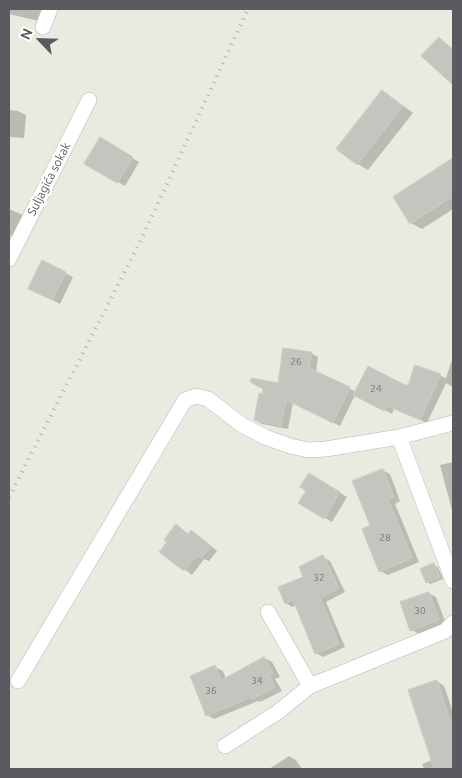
<!DOCTYPE html>
<meta charset="utf-8">
<style>
body{margin:0}
#map{position:relative;width:462px;height:778px;overflow:hidden;background:#ebeae0;font-family:Ubuntu,sans-serif}
canvas{display:block}
.frame{position:absolute;inset:0;border:10px solid #595b60;pointer-events:none}
.north{position:absolute;left:15px;top:15px;width:50px;height:50px;-webkit-text-stroke:4px #fff;paint-order:stroke;rotate:294deg;font-size:14px;font-weight:700;line-height:20px;text-align:center;color:#595b60}
.north::after{content:'';display:block;margin:auto;width:18px;height:22px;background:#595b60;clip-path:polygon(50% 0,100% 100%,50% 72%,0 100%)}
</style>
<div id="map">
<canvas width="462" height="778"></canvas>
<div class="frame"></div>
<div class="north">N</div>
</div>
<script>
const ctx = document.querySelector('canvas').getContext('2d');
ctx.lineJoin = 'round';
function fill(path, color) { ctx.fillStyle = color; ctx.fill(path, 'evenodd'); }
function strokePath(path, color, width, dash) { ctx.strokeStyle = color; ctx.lineWidth = width; ctx.lineCap = dash ? 'butt' : 'round'; ctx.setLineDash(dash || []); ctx.stroke(path); }
function label(font, color, halo, rows, align = 'center') {
  ctx.font = font + ' Ubuntu,sans-serif'; ctx.lineWidth = 5; ctx.setLineDash([]); ctx.textBaseline = 'middle'; ctx.strokeStyle = halo; ctx.fillStyle = color; for (const [text, x, y, turn = 0] of rows) {
    ctx.save(); ctx.translate(x, y); ctx.rotate((+turn || 0) * Math.PI / 180); ctx.textAlign = isNaN(turn) ? turn : align; if (halo) ctx.strokeText(text, 0, 0); ctx.fillText(text, 0, 0); ctx.restore();
  }
}
const shadow = new Path2D(`
 M 9,9 L 46,9 L 43,22 L 9,14 Z
 M 439,38 L 453,49 L 453,85 L 450,81 Z
 M 383,91 L 413,113 L 368,170 L 358,164 Z
 M 9,110 L 18,111 L 26,115 L 24,138 L 9,137 Z
 M 100,139 L 139,162 L 125,186 L 86,163 Z
 M 453,160 L 453,209 L 422,229 L 411,223 L 395,198 Z
 M 9,209 L 23,215 L 16,237 L 9,235 Z
 M 43,262 L 73,277 L 60,304 L 37,292 Z
 M 311,353 L 318,357 L 316,372 L 356,392 L 409,386 L 416,367 L 446,378 L 453,357 L 453,387 L 446,383 L 427,423 L 394,408 L 392,414 L 355,395 L 340,426 L 293,403 L 288,429 L 262,424 L 255,420 L 263,396 L 279,384 Z
 M 453,462 L 453,514 L 440,465 Z
 M 382,470 L 390,474 L 400,501 L 395,504 L 419,562 L 388,575 L 380,571 Z
 M 309,474 L 347,497 L 332,522 L 300,503 L 308,490 Z
 M 177,526 L 189,534 L 192,532 L 199,536 L 217,551 L 209,561 L 204,559 L 192,575 L 161,551 L 169,542 Z
 M 323,557 L 330,561 L 345,592 L 326,602 L 345,647 L 323,657 L 316,653 L 296,605 L 292,607 L 286,603 Z
 M 434,565 L 438,567 L 443,579 L 430,584 L 427,582 Z
 M 428,593 L 436,597 L 446,624 L 419,634 L 412,630 Z
 M 264,658 L 272,662 L 280,677 L 275,679 L 282,691 L 260,702 L 258,701 L 214,719 L 207,715 L 215,667 L 223,671 L 226,679 Z
 M 437,681 L 444,686 L 453,712 L 453,769 L 424,769 L 422,764 L 432,760 Z
 M 289,756 L 296,760 L 302,769 L 269,769 Z`);
const building = new Path2D(`
 M 439,37 L 453,50 L 453,85 L 421,56 Z
 M 382,90 L 403,106 L 357,165 L 336,149 Z
 M 100,137 L 133,157 L 117,183 L 84,164 Z
 M 453,158 L 453,196 L 410,224 L 393,197 Z
 M 42,260 L 66,272 L 52,300 L 28,289 Z
 M 283,348 L 312,352 L 309,368 L 350,387 L 333,423 L 286,400 L 281,426 L 254,420 L 259,393 L 262,394 L 263,389 L 250,382 L 251,378 L 278,383 Z
 M 415,365 L 441,374 L 420,420 L 387,406 L 384,411 L 353,395 L 368,366 L 405,385 L 408,385 Z
 M 383,469 L 394,497 L 388,499 L 412,558 L 379,572 L 362,529 L 370,525 L 352,481 Z
 M 309,473 L 340,492 L 324,519 L 298,503 L 306,491 L 300,487 Z
 M 176,524 L 188,534 L 191,530 L 211,546 L 201,558 L 197,555 L 184,571 L 159,552 L 167,542 L 164,540 Z
 M 323,555 L 339,588 L 320,598 L 339,644 L 315,654 L 293,600 L 285,604 L 278,587 L 303,577 L 299,567 Z
 M 434,563 L 440,577 L 426,583 L 420,569 Z
 M 429,592 L 439,620 L 410,631 L 400,602 Z
 M 264,657 L 273,673 L 269,675 L 275,687 L 252,699 L 251,697 L 206,716 L 190,676 L 215,665 L 221,680 Z
 M 437,680 L 453,729 L 453,769 L 434,769 L 408,690 Z`);
const street = new Path2D(`
 M 43,27 L 50,9
 M 9,259 L 89,100
 M 399,437 L 453,581
 M 268,612 L 310,686 L 445,631 L 453,623
 M 18,681 L 185,400 L 196,396 L 208,399 L 242,425 L 265,437 L 290,446 L 308,450 L 326,449 L 399,437 L 453,423
 M 225,746 L 278,712 L 310,686`);
const rail = new Path2D(`
 M 9,497 L 140,242 L 248,9`);
const numberNames = [
 ["26",296,362],
 ["24",376,389],
 ["28",385,538],
 ["32",319,578],
 ["30",420,611],
 ["34",257,681],
 ["36",211,691]
];
const streetNames = [
 ["Suljagića sokak",49,179,-63]
];
fill(shadow, '#0003');
fill(building, '#c6c4be');
strokePath(building, '#cfccbf', 1);
strokePath(street, '#b6b7bc', 16);
strokePath(street, '#fff', 15);
strokePath(rail, '#b1b2b2', 4, [1, 6]);
label('10px', '#747578', null, numberNames);
label('12px', '#595b60', '#fff', streetNames);
</script>
